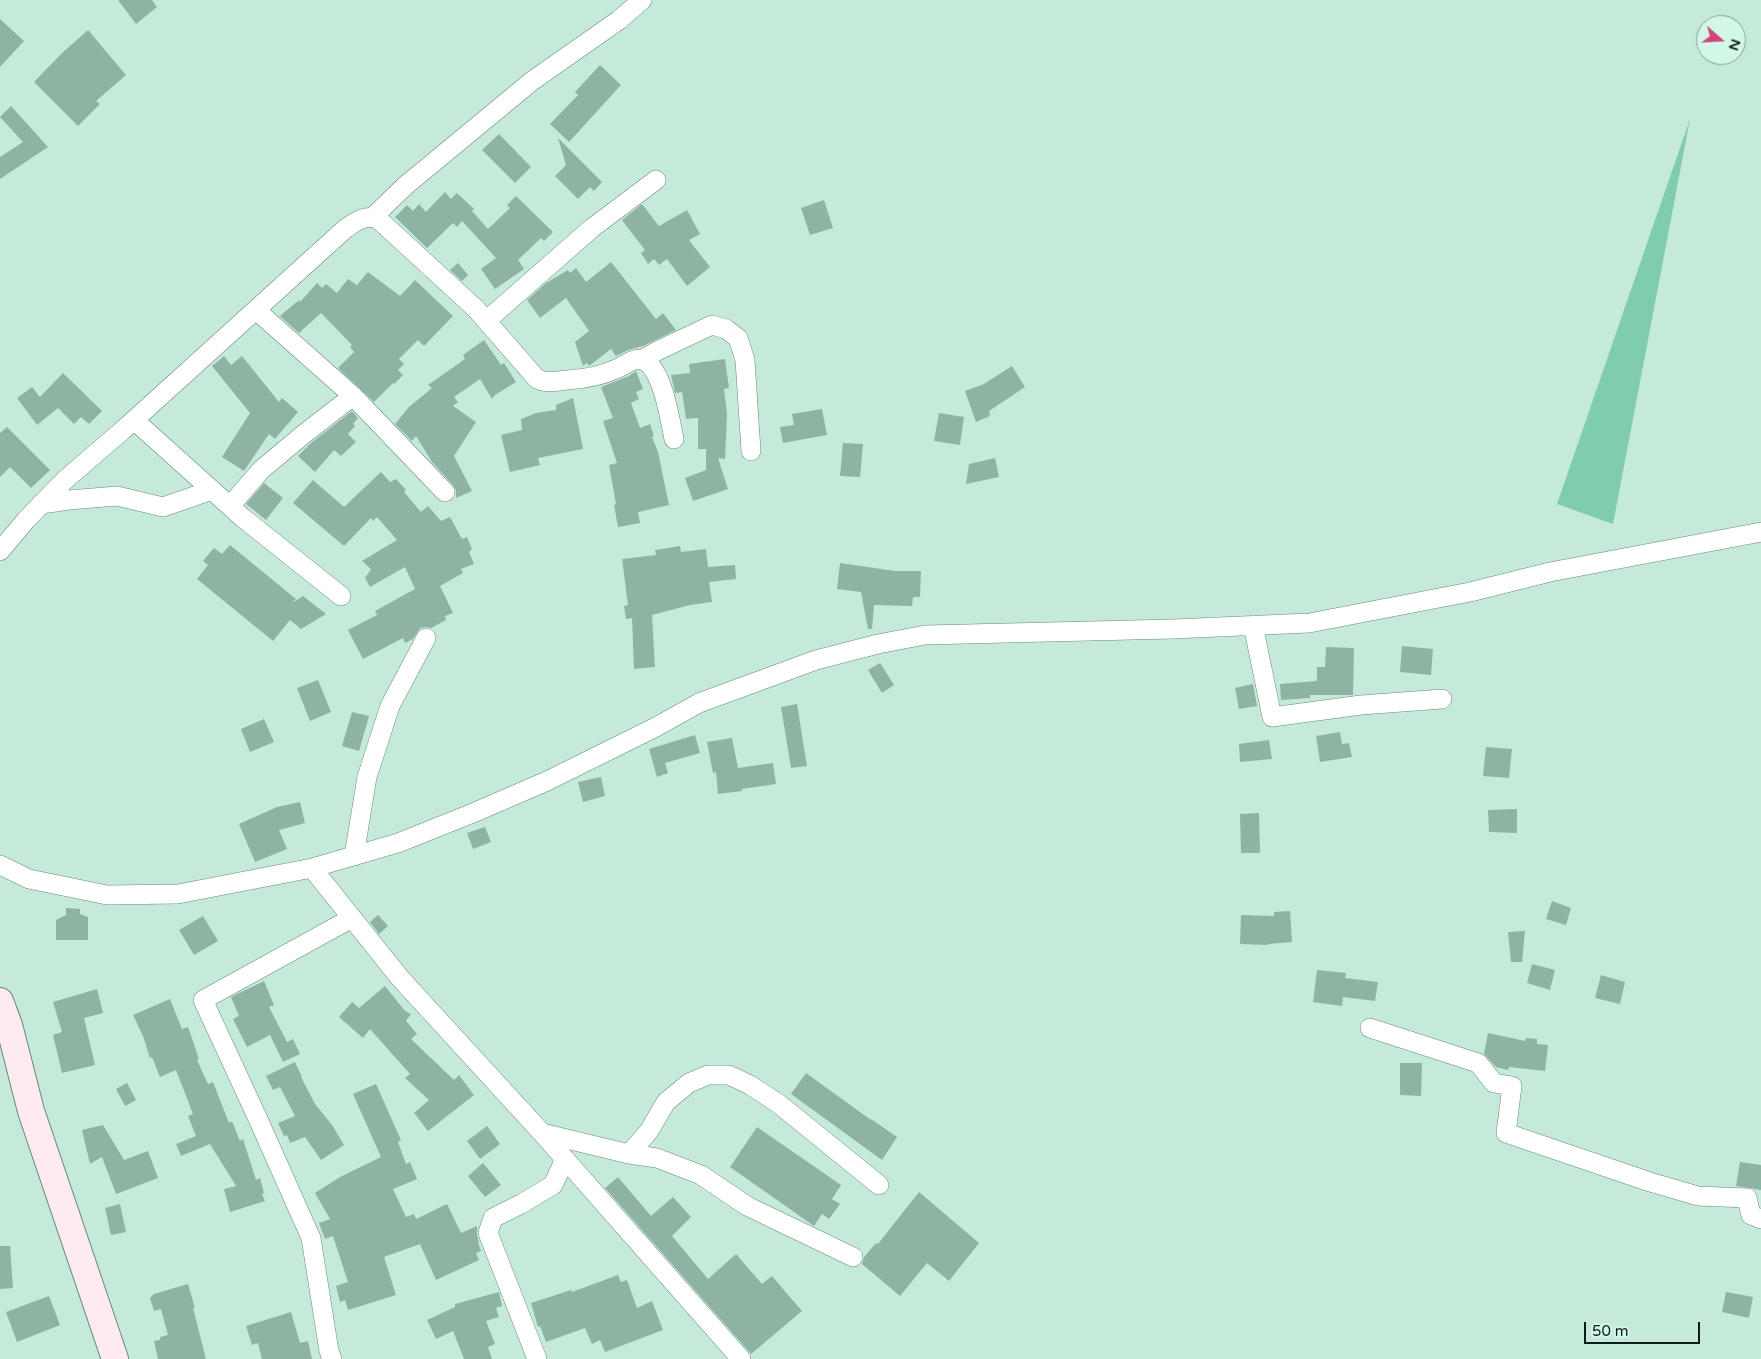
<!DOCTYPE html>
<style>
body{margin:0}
#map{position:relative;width:1761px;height:1359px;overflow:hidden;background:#c5eada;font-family:"Varela Round",sans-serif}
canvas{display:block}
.north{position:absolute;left:1696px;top:15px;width:50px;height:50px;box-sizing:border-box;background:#d2f7e7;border:1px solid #84a094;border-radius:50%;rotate:109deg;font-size:14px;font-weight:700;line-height:20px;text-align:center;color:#0f1d18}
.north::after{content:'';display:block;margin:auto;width:18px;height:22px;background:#cf467f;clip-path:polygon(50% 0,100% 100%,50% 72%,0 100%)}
.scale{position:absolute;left:1584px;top:1322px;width:116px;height:22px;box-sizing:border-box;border:2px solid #0f1d18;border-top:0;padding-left:6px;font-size:15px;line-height:18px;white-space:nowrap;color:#0f1d18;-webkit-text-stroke:4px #d2f7e7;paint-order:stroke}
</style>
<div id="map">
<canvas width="1761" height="1359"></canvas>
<div class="north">N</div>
<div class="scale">50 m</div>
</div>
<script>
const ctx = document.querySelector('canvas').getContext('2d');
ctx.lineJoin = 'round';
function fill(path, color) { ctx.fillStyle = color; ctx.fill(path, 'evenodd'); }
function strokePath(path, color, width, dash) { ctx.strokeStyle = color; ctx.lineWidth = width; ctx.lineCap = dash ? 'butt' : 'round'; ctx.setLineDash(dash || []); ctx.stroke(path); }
const green = new Path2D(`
 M 1690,119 L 1613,524 L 1557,504 Z`);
const building = new Path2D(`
 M 118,0 L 152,0 L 157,7 L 136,24 Z
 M 0,19 L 24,41 L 0,67 Z
 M 88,30 L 126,75 L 96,101 L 100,104 L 78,126 L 34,82 L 62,53 Z
 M 600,65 L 621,85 L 569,142 L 550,124 L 578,95 L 575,92 Z
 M 11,106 L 48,147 L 0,179 L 0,157 L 23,142 L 0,117 Z
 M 499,134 L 531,167 L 515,183 L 482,150 Z
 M 558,138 L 602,182 L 594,191 L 590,187 L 578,199 L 555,176 L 566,165 Z
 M 445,192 L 451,199 L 457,193 L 474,209 L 472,211 L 488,229 L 510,208 L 507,205 L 516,196 L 553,232 L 544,241 L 541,238 L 518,260 L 524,269 L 495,289 L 481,269 L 496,258 L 462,221 L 457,227 L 453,223 L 427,248 L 395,217 L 407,205 L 413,211 L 419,204 L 426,212 Z
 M 824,200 L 833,228 L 810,235 L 801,208 Z
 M 642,204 L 659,226 L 687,210 L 700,234 L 689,240 L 710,267 L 687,286 L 667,259 L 659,265 L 654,259 L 648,264 L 641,253 L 645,250 L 622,220 Z
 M 611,262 L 656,319 L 663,313 L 676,330 L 643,346 L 628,350 L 616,356 L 611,349 L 589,366 L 587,363 L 583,366 L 575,342 L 589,331 L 566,298 L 540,318 L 527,300 L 546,283 L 568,270 L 570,273 L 576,268 L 586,282 Z
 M 458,263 L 468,275 L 462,281 L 450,270 Z
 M 368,272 L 400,296 L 415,280 L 453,316 L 424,346 L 418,340 L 399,359 L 404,364 L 398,370 L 403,375 L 394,384 L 393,383 L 374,402 L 338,368 L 354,352 L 350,347 L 352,345 L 321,313 L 299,333 L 280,316 L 299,300 L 300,302 L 317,283 L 322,288 L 326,284 L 337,293 L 348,279 L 357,285 Z
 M 484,340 L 501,365 L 504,363 L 516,382 L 495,395 L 492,399 L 480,379 L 454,397 L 458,402 L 453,406 L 476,422 L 454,456 L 472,491 L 456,498 L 456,490 L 453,485 L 432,462 L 416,436 L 412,441 L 395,424 L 409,407 L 432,388 L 428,385 L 465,359 L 463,355 Z
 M 224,356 L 231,365 L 242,356 L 279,402 L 282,398 L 298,412 L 275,439 L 269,434 L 244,471 L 222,457 L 250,413 L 212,366 Z
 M 725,359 L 729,388 L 724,389 L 727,414 L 725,459 L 718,458 L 728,489 L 693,501 L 685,478 L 706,470 L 706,449 L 698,449 L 698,418 L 686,419 L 682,392 L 675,393 L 671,375 L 690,373 L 689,364 Z
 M 1012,366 L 1025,387 L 989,411 L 990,416 L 976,422 L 965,391 L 984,384 Z
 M 636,371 L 643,389 L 636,392 L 639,399 L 631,403 L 640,428 L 650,424 L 654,436 L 652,437 L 658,452 L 669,505 L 638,512 L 640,523 L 618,527 L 614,505 L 616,504 L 609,465 L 617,463 L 603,421 L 613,418 L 601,387 L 629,376 Z
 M 63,373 L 102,411 L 89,424 L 81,417 L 74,424 L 58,408 L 37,425 L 17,398 L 32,387 L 40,397 Z
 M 573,398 L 583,449 L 538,458 L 540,465 L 510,472 L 501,435 L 522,430 L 521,419 L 536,413 L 556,410 L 556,405 Z
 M 822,409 L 827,435 L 783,443 L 780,427 L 794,425 L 792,414 Z
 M 352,411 L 358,418 L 353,424 L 355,426 L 348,434 L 356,442 L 341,456 L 334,450 L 315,472 L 298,456 L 311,443 Z
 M 939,413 L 964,417 L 960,445 L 934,441 Z
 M 7,427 L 50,470 L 31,488 L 10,467 L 0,477 L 0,433 Z
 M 843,443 L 863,444 L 860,477 L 840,476 Z
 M 995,458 L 999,477 L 966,484 L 969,464 Z
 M 381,472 L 390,482 L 396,479 L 406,490 L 404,492 L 421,512 L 428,506 L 441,521 L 450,517 L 462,539 L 467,537 L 472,549 L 469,552 L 474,564 L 461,569 L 463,573 L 440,586 L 453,613 L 445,616 L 446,620 L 431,628 L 426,627 L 420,628 L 413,639 L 405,643 L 403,638 L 363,659 L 348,630 L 377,615 L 375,611 L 415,589 L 405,567 L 370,587 L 365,578 L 371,569 L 362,561 L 397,540 L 377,517 L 373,521 L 371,518 L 344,546 L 293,503 L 313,480 L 344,507 Z
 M 264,483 L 283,498 L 266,520 L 246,504 Z
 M 230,545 L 296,599 L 292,603 L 303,596 L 326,614 L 301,629 L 290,620 L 273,641 L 197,579 L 208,565 L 203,561 L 214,548 L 222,554 Z
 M 680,546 L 681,552 L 706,549 L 708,567 L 735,565 L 736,579 L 709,582 L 712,602 L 690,605 L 652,615 L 655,667 L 634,669 L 632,618 L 626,619 L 624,606 L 628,605 L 622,559 L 656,555 L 655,550 Z
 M 840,563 L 895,571 L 921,571 L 920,597 L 913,597 L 912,606 L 874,605 L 872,629 L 868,629 L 861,592 L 837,589 Z
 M 1402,646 L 1433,649 L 1431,675 L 1400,672 Z
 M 1326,647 L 1354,648 L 1353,695 L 1310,695 L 1310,698 L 1281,700 L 1280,684 L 1317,681 L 1317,667 L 1325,667 Z
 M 880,663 L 894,685 L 882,693 L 868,670 Z
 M 318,680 L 331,712 L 310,721 L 297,688 Z
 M 1253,684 L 1257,706 L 1239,709 L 1235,688 Z
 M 797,704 L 807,766 L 791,768 L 781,707 Z
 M 352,712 L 369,716 L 359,751 L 342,746 Z
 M 264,719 L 274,742 L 250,752 L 241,729 Z
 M 1340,732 L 1342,744 L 1349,743 L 1352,757 L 1320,762 L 1316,736 Z
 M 695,735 L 700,753 L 665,763 L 668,773 L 657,777 L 649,749 Z
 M 732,738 L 738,768 L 773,763 L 776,784 L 742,789 L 742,791 L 718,794 L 716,772 L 713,773 L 707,742 Z
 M 1269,740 L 1272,759 L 1240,762 L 1239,744 Z
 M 1486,747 L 1512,749 L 1509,778 L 1483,776 Z
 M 601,777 L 605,796 L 583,802 L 578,782 Z
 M 300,802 L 305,823 L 279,830 L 287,849 L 255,862 L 239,824 L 277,807 Z
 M 1517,809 L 1517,833 L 1489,832 L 1488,810 Z
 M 1259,813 L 1260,853 L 1241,853 L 1240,814 Z
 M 485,827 L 491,842 L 473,849 L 467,833 Z
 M 1552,901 L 1571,908 L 1566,925 L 1546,919 Z
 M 66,908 L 80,909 L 80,914 L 88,917 L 88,940 L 56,940 L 56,920 L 66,915 Z
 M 1290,911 L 1292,942 L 1268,944 L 1268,945 L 1240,944 L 1241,915 L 1274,916 L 1274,912 Z
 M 378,915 L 388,926 L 379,934 L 370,922 Z
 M 203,916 L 218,941 L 194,955 L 179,930 Z
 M 1525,931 L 1522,962 L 1511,962 L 1508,932 Z
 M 1532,964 L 1555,970 L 1550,990 L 1527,983 Z
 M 1317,970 L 1346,973 L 1345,978 L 1378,982 L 1375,1001 L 1343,997 L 1342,1006 L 1313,1002 Z
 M 1601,975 L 1625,982 L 1620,1004 L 1595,998 Z
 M 264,981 L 274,1005 L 269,1007 L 287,1042 L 293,1039 L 300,1054 L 283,1062 L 270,1035 L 247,1047 L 233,1019 L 239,1016 L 231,997 Z
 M 385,986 L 405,1011 L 411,1014 L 406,1021 L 417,1034 L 411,1039 L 454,1080 L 459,1075 L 474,1095 L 428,1131 L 414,1113 L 429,1100 L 405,1078 L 410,1074 L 370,1029 L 363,1038 L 339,1017 L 352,1002 L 359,1008 Z
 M 97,989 L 103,1013 L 84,1018 L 95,1065 L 62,1073 L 53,1035 L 62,1032 L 53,1002 Z
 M 170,999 L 182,1029 L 188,1027 L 199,1059 L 197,1060 L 208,1084 L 213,1082 L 229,1123 L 232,1121 L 240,1141 L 243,1139 L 256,1180 L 260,1178 L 264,1193 L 262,1194 L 265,1201 L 230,1212 L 224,1189 L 236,1186 L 210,1144 L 181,1156 L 176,1144 L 196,1136 L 188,1116 L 193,1114 L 176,1070 L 160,1077 L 152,1057 L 150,1058 L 143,1036 L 133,1015 Z
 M 1488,1033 L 1525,1041 L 1526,1038 L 1537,1039 L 1537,1044 L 1548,1045 L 1545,1071 L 1509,1067 L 1508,1070 L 1496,1067 L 1484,1054 Z
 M 295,1062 L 302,1077 L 301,1077 L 315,1104 L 332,1125 L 344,1145 L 321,1160 L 305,1137 L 290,1143 L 287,1135 L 284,1136 L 278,1123 L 295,1116 L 280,1087 L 273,1090 L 266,1076 Z
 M 1400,1063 L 1422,1063 L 1421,1096 L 1400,1095 Z
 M 806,1073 L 871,1120 L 871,1119 L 897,1137 L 882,1160 L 791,1094 Z
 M 127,1083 L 136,1100 L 125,1106 L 116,1089 Z
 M 376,1084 L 401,1140 L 398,1142 L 406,1164 L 410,1162 L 417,1179 L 393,1189 L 406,1217 L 414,1214 L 416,1219 L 447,1204 L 461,1233 L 477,1226 L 477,1236 L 479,1242 L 478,1242 L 481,1251 L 476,1253 L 479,1260 L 436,1280 L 420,1244 L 384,1257 L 396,1295 L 348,1310 L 345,1300 L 340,1302 L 336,1286 L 348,1282 L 333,1236 L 325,1239 L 319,1223 L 330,1219 L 315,1193 L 340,1177 L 381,1157 L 353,1094 Z
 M 103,1125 L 124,1160 L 148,1151 L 158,1178 L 116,1194 L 102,1157 L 90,1164 L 82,1130 Z
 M 487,1126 L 500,1144 L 480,1159 L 467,1141 Z
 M 757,1127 L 841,1185 L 832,1199 L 840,1204 L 829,1219 L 822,1214 L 814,1226 L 730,1167 Z
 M 1740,1162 L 1761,1165 L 1761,1190 L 1736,1186 Z
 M 483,1163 L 501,1185 L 485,1197 L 468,1176 Z
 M 618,1177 L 651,1216 L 673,1197 L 691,1217 L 672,1236 L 708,1279 L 736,1254 L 762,1284 L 772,1276 L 802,1311 L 751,1354 L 605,1188 Z
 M 919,1192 L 979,1243 L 949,1281 L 927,1263 L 900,1296 L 862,1264 L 864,1257 L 876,1243 L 878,1244 Z
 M 120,1204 L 126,1232 L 111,1235 L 105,1208 Z
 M 0,1246 L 10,1246 L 13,1288 L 0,1289 Z
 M 618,1275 L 621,1282 L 627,1280 L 637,1308 L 652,1301 L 663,1330 L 605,1352 L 600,1340 L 592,1344 L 585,1328 L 546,1342 L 540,1326 L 538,1327 L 531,1303 L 571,1290 L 572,1292 Z
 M 188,1284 L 195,1308 L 193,1308 L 206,1359 L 158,1359 L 154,1341 L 160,1340 L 160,1337 L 168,1335 L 161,1309 L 154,1311 L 150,1298 L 154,1294 Z
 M 499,1292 L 502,1306 L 496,1308 L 499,1317 L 486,1321 L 495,1344 L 488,1347 L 492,1359 L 464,1359 L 453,1331 L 436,1339 L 427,1320 L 455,1307 L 455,1304 Z
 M 1726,1292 L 1753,1297 L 1749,1318 L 1722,1312 Z
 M 49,1296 L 60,1325 L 17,1342 L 6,1312 Z
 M 291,1312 L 300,1343 L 308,1341 L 312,1359 L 262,1359 L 258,1343 L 252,1345 L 246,1326 Z`);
const street = new Path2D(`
 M 373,217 L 405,186 L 532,81 L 619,20 L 642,0
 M 256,310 L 353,396 L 445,492
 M 486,321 L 592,228 L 656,180
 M 643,359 L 659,350 L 712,325 L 726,329 L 738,338 L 745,360 L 751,451
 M 134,420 L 243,518 L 341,596
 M 41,504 L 69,500 L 117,496 L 163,507 L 212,490
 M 230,506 L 261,470 L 304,434 L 353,396
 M 0,551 L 26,520 L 66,479 L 123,430 L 345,229 C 355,222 365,214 378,219 L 476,309 L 537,379 C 547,384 557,381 567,380 C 584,379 601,376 616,369 C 622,367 628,362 634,360 C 661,352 670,421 674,439
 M 1253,625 L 1272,717 L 1361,705 L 1442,699
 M 354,856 L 367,777 L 390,706 L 426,638
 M 0,865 L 29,879 L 107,895 L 178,894 L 312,868 L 398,843 L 473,813 L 547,781 L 656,727 L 699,703 L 816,660 L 878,644 L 925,635 L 1173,629 L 1309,623 L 1470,592 L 1550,572 L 1761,532
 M 312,868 L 400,978 L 542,1133 L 629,1154 L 657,1158 L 701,1175 L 747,1206 L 853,1257
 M 1370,1028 L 1478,1063 L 1494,1083 L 1512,1086 L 1506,1133 L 1650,1182 L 1698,1196 L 1747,1198 L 1751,1215 L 1761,1219
 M 542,1133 L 741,1359
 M 629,1154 L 649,1131 L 666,1102 L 689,1083 L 708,1075 L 729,1075 L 750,1085 L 779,1104 L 879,1185
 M 332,1359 L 329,1351 L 311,1238 L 258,1119 L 203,1000 L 352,918
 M 537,1359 L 488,1233 L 493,1218 L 521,1204 L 553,1185 L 565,1159`);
const secondary = new Path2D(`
 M 0,1001 L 9,1025 L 31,1111 L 115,1359`);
fill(green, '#80ccae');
fill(building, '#8fb3a3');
strokePath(street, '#66897a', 20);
strokePath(secondary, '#66897a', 28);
strokePath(street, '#fff', 19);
strokePath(secondary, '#feebf1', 26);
</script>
